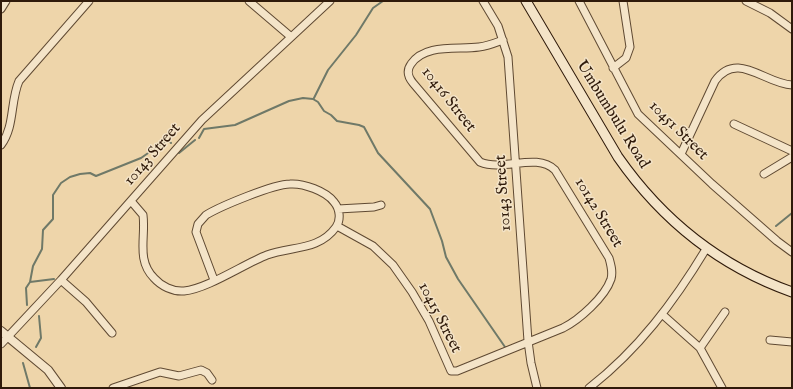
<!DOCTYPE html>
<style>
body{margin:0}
#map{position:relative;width:793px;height:389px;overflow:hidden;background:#eed5aa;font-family:"IM FELL English",serif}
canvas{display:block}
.frame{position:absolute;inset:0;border:2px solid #2f1a0a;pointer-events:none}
</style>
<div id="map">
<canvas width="793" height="389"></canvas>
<div class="frame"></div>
</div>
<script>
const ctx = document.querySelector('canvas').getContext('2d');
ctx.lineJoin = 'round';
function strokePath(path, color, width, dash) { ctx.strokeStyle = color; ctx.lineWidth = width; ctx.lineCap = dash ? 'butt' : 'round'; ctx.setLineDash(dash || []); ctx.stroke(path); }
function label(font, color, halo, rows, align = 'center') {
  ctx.font = font + ' "IM FELL English",serif'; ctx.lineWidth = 3; ctx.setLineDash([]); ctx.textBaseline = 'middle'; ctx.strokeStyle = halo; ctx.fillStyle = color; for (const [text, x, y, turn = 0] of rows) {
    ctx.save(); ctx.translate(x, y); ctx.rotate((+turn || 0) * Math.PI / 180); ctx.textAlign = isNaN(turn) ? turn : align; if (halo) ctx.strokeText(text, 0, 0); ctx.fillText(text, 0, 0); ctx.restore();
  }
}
const stream = new Path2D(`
 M 314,98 L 328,70 L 356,35 L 373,8 L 383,1
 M 199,138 L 204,129 L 235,125 L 289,101 L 303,98 L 313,99 L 318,102 L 324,111 L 331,115 L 337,121 L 359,125 L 364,127 L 378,153 L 430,209 L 442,241 L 446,257 L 458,279 L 505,347
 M 178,152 L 179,153 L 195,140
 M 776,226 L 792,213
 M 30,282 L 54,279
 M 27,305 L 26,288 L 30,282 L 33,266 L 42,249 L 43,230 L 53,219 L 53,195 L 61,183 L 70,177 L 80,174 L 90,173 L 96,176 L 141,158 L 164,142 L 169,141 L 171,143
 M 36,347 L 41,338 L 39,316
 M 23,363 L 30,388`);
const minor = new Path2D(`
 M 249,1 L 290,36
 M 483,1 L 498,26 L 508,57 L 528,341 L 531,363 L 537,388
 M 579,1 L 638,114 L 712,184 L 777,241 L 792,252
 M 746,1 L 770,13 L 792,29
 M 1,9 L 6,1
 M 613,68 L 626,58 L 630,47 L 623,1
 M 734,124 L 792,151
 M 1,145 C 15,126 10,102 19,81 L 89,1
 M 681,154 L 715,81 C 737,50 765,84 792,85
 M 764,174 L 792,157
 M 131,201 L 143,215 C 146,237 136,260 154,278 C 161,286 173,292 184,291 C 207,289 244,264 267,255 C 291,246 319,251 336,227 C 341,220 340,209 334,202 C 326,191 303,183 290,184 C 274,184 221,206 206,215 L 198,224 L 196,232 L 214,280
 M 338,209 L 374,207 L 381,205
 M 337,226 L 373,246 L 393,265 L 412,292 L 429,321 L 451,371 L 457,371 L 563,328 C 579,320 605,297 611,279 C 613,272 611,265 609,258 L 555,170 C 536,152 504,172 480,162 L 413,83 C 408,77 406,71 411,64 C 425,43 458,50 479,47 C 488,46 495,43 503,40
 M 61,280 L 86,302 L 112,333
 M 663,315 L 700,348 L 722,388
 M 770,340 L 792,342
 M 1,344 L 61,280 L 202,120 L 330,1
 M 700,348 L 725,312
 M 113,388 L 160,372 L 179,376 L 201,370 L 207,373 L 212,380
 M 589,388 C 638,350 674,302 706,249`);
const tertiary = new Path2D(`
 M 1,331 L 48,370 L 61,388`);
const secondary = new Path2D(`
 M 526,1 L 618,157 C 662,220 719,266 792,292`);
const streetNames = [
 ["10416 Street",448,100,52],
 ["Umbumbulu Road",612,115,58],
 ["10451 Street",678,131,45],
 ["10143 Street",153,155,-49],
 ["10143 Street",504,193,-94],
 ["10142 Street",598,213,59],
 ["10415 Street",439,318,63]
];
strokePath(stream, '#6f7968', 2);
strokePath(minor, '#5f4932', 9);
strokePath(tertiary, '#5f4932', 10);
strokePath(secondary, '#2f1a0a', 11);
strokePath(minor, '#f4e4c8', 7);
strokePath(tertiary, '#f4e4c8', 8);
strokePath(secondary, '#f4e4c8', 9);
label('16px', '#2f1a0a', '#f4e4c8', streetNames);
</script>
